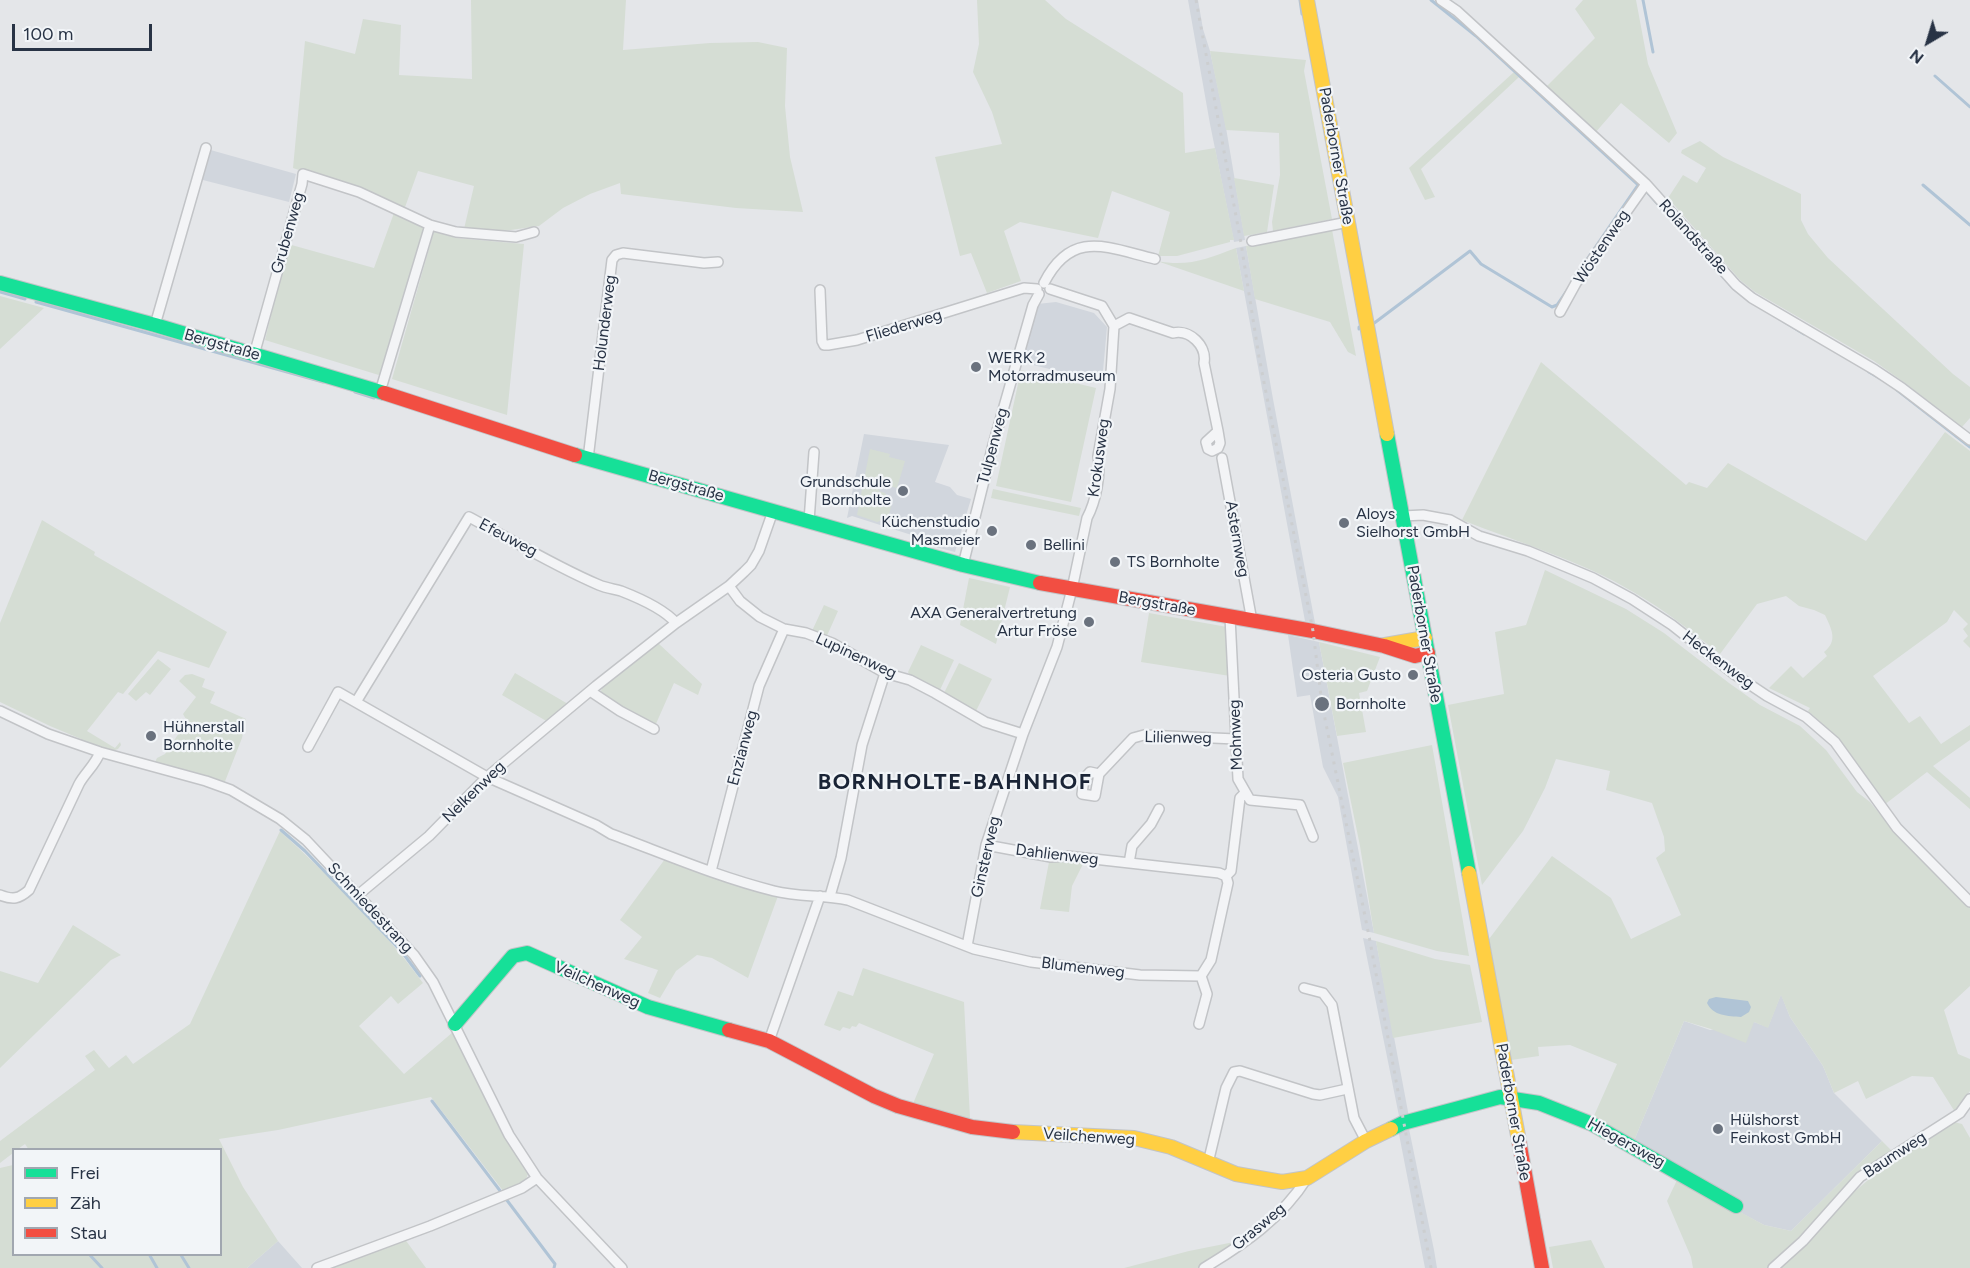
<!DOCTYPE html>
<meta charset="utf-8">
<style>
body{margin:0}
#map{position:relative;width:1970px;height:1268px;overflow:hidden;background:#e4e6e9;font-family:Figtree,sans-serif}
canvas{display:block}
.legend{position:absolute;left:12px;top:1148px;width:210px;height:108px;box-sizing:border-box;background:#f2f5f8;border:2px solid #a1a7b0;margin:0;padding:8px 10px;list-style:none;font-size:18px;color:#283345}
.legend li{display:flex;align-items:center;gap:12px;height:30px}
.legend b{width:30px;border:2px solid #a1a7b0}
.north{position:absolute;left:1898px;top:12px;width:60px;height:60px;-webkit-text-stroke:4px #f2f5f8;paint-order:stroke;rotate:218deg;font-size:16px;font-weight:700;line-height:24px;text-align:center;color:#283345}
.north::after{content:'';display:block;margin:auto;width:21px;height:27px;background:#283345;clip-path:polygon(50% 0,100% 100%,50% 72%,0 100%)}
.scale{position:absolute;left:12px;top:24px;width:140px;height:27px;box-sizing:border-box;border:3px solid #283345;border-top:0;padding-left:8px;font-size:18px;line-height:21px;white-space:nowrap;color:#283345;-webkit-text-stroke:4px #f2f5f8;paint-order:stroke}
</style>
<div id="map">
<canvas width="1970" height="1268"></canvas>
<ul class="legend">
<li><b style="height:8px;background:#16e098"></b>Frei</li>
<li><b style="height:8px;background:#ffcf43"></b>Zäh</li>
<li><b style="height:8px;background:#f24e42"></b>Stau</li>
</ul>
<div class="north">N</div>
<div class="scale">100 m</div>
</div>
<script>
const ctx = document.querySelector('canvas').getContext('2d');
ctx.lineJoin = 'round';
function fill(path, color) { ctx.fillStyle = color; ctx.fill(path, 'evenodd'); }
function strokePath(path, color, width, dash) { ctx.strokeStyle = color; ctx.lineWidth = width; ctx.lineCap = dash ? 'butt' : 'round'; ctx.setLineDash(dash || []); ctx.stroke(path); }
function label(font, color, halo, rows, align = 'center') {
  ctx.font = font + ' Figtree,sans-serif'; ctx.lineWidth = 4.5; ctx.setLineDash([]); ctx.textBaseline = 'middle'; ctx.strokeStyle = halo; ctx.fillStyle = color; for (const [text, x, y, turn = 0] of rows) {
    ctx.save(); ctx.translate(x, y); ctx.rotate((+turn || 0) * Math.PI / 180); ctx.textAlign = isNaN(turn) ? turn : align; if (halo) ctx.strokeText(text, 0, 0); ctx.fillText(text, 0, 0); ctx.restore();
  }
}
const built = new Path2D(`
 M 1188,0 L 1198,0 L 1203,29 L 1210,51 L 1224,116 L 1245,240 L 1234,242 L 1210,124 Z
 M 207,149 L 296,174 L 289,202 L 199,179 Z
 M 1246,246 L 1273,399 L 1315,623 L 1305,621 L 1236,248 Z
 M 1056,302 L 1094,313 L 1107,327 L 1102,382 L 1021,362 L 1037,304 Z
 M 864,434 L 949,445 L 935,482 L 950,487 L 957,495 L 971,499 L 955,552 L 924,544 L 921,538 L 852,516 L 847,518 Z
 M 1288,635 L 1319,642 L 1374,933 L 1362,930 L 1338,797 L 1323,767 L 1310,695 L 1297,697 Z
 M 1363,938 L 1376,941 L 1409,1117 L 1400,1121 Z
 M 1781,994 L 1790,1017 L 1823,1066 L 1834,1093 L 1882,1141 L 1791,1231 L 1764,1225 L 1728,1206 L 1633,1143 L 1684,1021 L 1710,1030 L 1754,1022 L 1768,1027 Z
 M 1408,1124 L 1434,1250 L 1437,1268 L 1425,1268 L 1398,1129 Z
 M 278,1241 L 302,1268 L 247,1268 Z`);
const green = new Path2D(`
 M 471,0 L 626,0 L 623,50 L 710,43 L 758,42 L 787,48 L 785,106 L 790,157 L 803,212 L 736,208 L 621,194 L 620,183 L 590,194 L 563,208 L 539,226 L 497,232 L 464,229 L 474,186 L 418,171 L 404,210 L 360,190 L 293,168 L 305,41 L 355,54 L 363,19 L 401,25 L 399,75 L 472,79 Z
 M 977,0 L 1045,0 L 1066,19 L 1183,93 L 1185,153 L 1215,148 L 1234,240 L 1230,240 L 1230,242 L 1177,256 L 1158,256 L 1170,212 L 1112,191 L 1098,238 L 1020,222 L 1004,231 L 1021,281 L 987,293 L 971,253 L 960,256 L 935,157 L 1002,144 L 992,112 L 973,72 L 979,44 Z
 M 1583,0 L 1636,0 L 1648,64 L 1677,133 L 1669,143 L 1621,103 L 1595,133 L 1547,86 L 1595,38 L 1575,9 Z
 M 1210,51 L 1306,60 L 1304,71 L 1332,219 L 1273,231 L 1272,222 L 1280,175 L 1279,133 L 1226,130 Z
 M 1514,72 L 1519,77 L 1421,169 L 1435,197 L 1425,200 L 1409,168 Z
 M 1700,141 L 1723,157 L 1801,194 L 1801,220 L 1808,234 L 1828,258 L 1953,374 L 1970,387 L 1970,418 L 1962,427 L 1905,383 L 1874,361 L 1755,292 L 1740,280 L 1668,198 L 1683,175 L 1697,183 L 1706,168 L 1681,153 L 1682,150 Z
 M 1234,178 L 1274,185 L 1267,232 L 1244,236 Z
 M 394,213 L 424,226 L 426,229 L 382,376 L 265,340 L 288,244 L 374,268 Z
 M 1332,229 L 1333,235 L 1356,356 L 1348,352 L 1330,322 L 1255,299 L 1246,246 Z
 M 434,231 L 456,238 L 524,244 L 507,415 L 392,379 Z
 M 1236,248 L 1244,291 L 1157,261 C 1189,267 1206,259 1236,248 Z
 M 0,296 L 44,308 L 0,349 Z
 M 1541,362 L 1686,485 L 1689,482 L 1707,488 L 1728,463 L 1866,541 L 1945,432 L 1970,451 L 1970,648 L 1963,641 L 1968,636 L 1963,629 L 1968,624 L 1954,610 L 1947,622 L 1873,676 L 1909,723 L 1920,716 L 1941,744 L 1970,725 L 1970,740 L 1933,766 L 1970,798 L 1970,809 L 1927,772 L 1884,805 L 1836,736 L 1808,711 L 1810,708 L 1769,688 L 1791,666 L 1803,678 L 1827,656 L 1824,652 C 1838,641 1832,630 1825,615 L 1814,610 L 1799,606 L 1786,596 L 1757,604 L 1720,654 C 1693,633 1665,610 1635,593 C 1582,561 1520,543 1462,520 Z
 M 1021,370 L 1096,388 L 1071,502 L 996,486 Z
 M 870,449 L 890,454 L 889,457 L 905,461 L 897,488 L 881,484 L 879,491 L 885,493 L 892,503 L 888,518 L 877,522 L 857,515 Z
 M 993,489 L 1081,508 L 1079,516 L 991,498 Z
 M 42,520 L 95,552 L 94,555 L 227,632 L 209,668 L 158,651 L 123,694 L 118,692 L 87,731 L 115,748 L 120,742 L 121,745 L 118,749 L 110,752 L 80,742 L 81,739 L 50,726 L 0,702 L 0,623 Z
 M 1545,570 L 1626,609 L 1664,633 L 1729,683 L 1760,705 L 1800,726 L 1826,750 L 1857,792 L 1870,802 L 1893,830 L 1970,907 L 1970,986 L 1944,1010 L 1958,1054 L 1970,1059 L 1970,1091 L 1955,1112 L 1933,1077 L 1912,1076 L 1866,1099 L 1858,1081 L 1834,1093 L 1823,1066 L 1790,1017 L 1781,995 L 1768,1028 L 1754,1022 L 1746,1043 L 1711,1029 L 1684,1021 L 1633,1143 L 1593,1118 L 1617,1064 L 1570,1045 L 1538,1047 L 1539,1056 L 1511,1060 L 1489,939 L 1552,856 L 1611,898 L 1631,939 L 1681,915 L 1656,858 L 1665,851 L 1664,837 L 1652,803 L 1606,790 L 1610,771 L 1556,759 L 1545,788 L 1523,831 L 1482,885 L 1448,705 L 1504,694 L 1495,632 L 1526,625 Z
 M 969,578 L 1010,587 L 996,644 L 960,625 Z
 M 824,605 L 838,611 L 826,638 L 812,631 Z
 M 1149,613 L 1227,627 L 1230,676 L 1141,662 Z
 M 1319,642 L 1380,657 L 1367,691 L 1359,693 L 1366,732 L 1337,736 Z
 M 658,643 L 702,684 L 698,695 L 674,683 L 655,726 L 602,697 L 601,691 L 603,685 Z
 M 921,645 L 954,660 L 939,692 L 911,678 L 908,672 Z
 M 158,659 L 171,669 L 150,695 L 146,692 L 136,701 L 128,694 Z
 M 959,663 L 992,679 L 975,713 C 966,709 963,702 955,698 L 951,699 L 943,695 Z
 M 515,673 L 568,704 L 548,722 L 502,695 Z
 M 192,674 L 205,679 L 202,687 L 215,692 L 210,703 L 246,719 L 242,738 L 224,784 L 155,762 L 157,758 L 165,754 L 187,721 L 183,714 L 196,697 L 179,681 L 185,675 Z
 M 1432,745 L 1469,956 L 1437,951 L 1374,933 L 1360,846 L 1343,763 Z
 M 280,831 C 330,877 383,928 423,983 L 398,1004 L 391,996 L 359,1026 L 404,1074 L 453,1032 L 504,1136 L 528,1174 L 526,1179 L 504,1192 L 431,1097 L 278,1130 L 219,1139 L 243,1187 L 278,1241 L 247,1268 L 0,1268 L 0,1168 L 13,1165 L 14,1254 L 220,1254 L 220,1150 L 29,1150 L 25,1144 L 18,1149 L 14,1150 L 13,1153 L 0,1163 L 0,1141 L 95,1070 L 85,1056 L 94,1050 L 109,1068 L 126,1055 L 133,1064 L 190,1024 Z
 M 665,859 L 778,896 L 748,978 L 712,958 L 697,955 L 676,971 L 660,998 L 648,993 L 658,970 L 624,959 L 642,937 L 620,920 Z
 M 1049,862 L 1084,862 L 1072,886 L 1069,912 L 1040,909 Z
 M 73,925 L 121,955 L 111,960 L 0,1068 L 0,971 L 38,983 Z
 M 1376,941 L 1435,959 L 1470,965 L 1482,1022 L 1393,1038 Z
 M 863,968 L 964,1002 L 970,1118 L 967,1122 L 912,1106 L 934,1054 L 859,1023 L 856,1027 L 852,1026 L 850,1029 L 843,1027 L 840,1031 L 824,1025 L 838,991 L 853,996 Z
 M 1954,1122 L 1962,1124 L 1970,1138 L 1970,1268 L 1779,1268 L 1840,1204 L 1881,1169 Z
 M 1882,1141 L 1893,1152 L 1770,1268 L 1693,1268 L 1691,1257 L 1667,1201 L 1678,1178 L 1764,1225 L 1791,1231 Z
 M 404,1238 L 426,1268 L 323,1268 Z
 M 1244,1240 L 1200,1268 L 1124,1268 L 1189,1251 Z
 M 1591,1240 L 1605,1268 L 1553,1268 L 1549,1247 Z`);
const water = new Path2D(`
 M 1716,997 L 1748,1001 L 1751,1007 L 1749,1012 L 1741,1017 C 1728,1016 1713,1016 1707,1003 L 1709,999 Z`);
const stream = new Path2D(`
 M 1300,0 L 1302,14
 M 1431,0 L 1476,36 L 1637,184
 M 1643,0 L 1653,52
 M 1935,76 L 1970,107
 M 1923,185 L 1970,225
 M 1647,192 L 1733,288 L 1751,302
 M 1581,268 L 1638,185
 M 0,292 L 25,299
 M 36,302 L 323,382
 M 1783,321 L 1804,334
 M 1373,324 L 1470,251 L 1481,264 L 1552,307 L 1557,305 L 1570,286
 M 1359,327 L 1359,329 L 1361,328
 M 1869,372 L 1881,379
 M 1897,390 L 1970,447
 M 355,392 L 374,398
 M 281,830 L 305,851 L 402,952 L 420,976
 M 432,1101 L 501,1192
 M 506,1199 L 555,1264 L 554,1268
 M 89,1254 L 102,1268
 M 149,1254 L 157,1268
 M 181,1255 L 189,1268`);
const street = new Path2D(`
 M 1441,0 L 1457,11 L 1646,184 L 1736,285 L 1752,298 L 1875,370 L 1902,388 L 1970,440
 M 1252,241 L 1348,222
 M 1044,283 C 1072,228 1108,248 1155,259
 M 1050,289 L 1102,306 L 1114,326 L 1129,318 L 1173,333 C 1190,329 1207,346 1204,363 L 1218,431 L 1220,443 L 1218,448 L 1212,451 L 1208,449 L 1206,442 L 1218,431
 M 820,290 L 822,341 L 824,345 L 828,345 L 857,340 L 1024,288 L 1037,289
 M 1560,312 L 1576,283 L 1646,184
 M 155,325 L 206,148
 M 254,355 L 302,184 L 303,174 L 359,192 L 430,225 L 456,232 L 516,237 L 534,232
 M 380,392 L 430,225
 M 1222,458 L 1252,621
 M 588,459 L 612,260 L 616,255 L 623,253 L 704,263 L 718,262
 M 1403,516 L 1423,515 L 1450,520 L 1479,536 L 1528,551 L 1593,578 L 1632,599 L 1672,625 L 1734,674 L 1767,696 L 1806,717 L 1835,742 L 1897,828 L 1970,902
 M 809,521 L 814,452
 M 963,565 L 993,445 L 1033,305 L 1039,294
 M 729,586 L 740,601 L 760,617 L 784,629 L 806,633 L 832,643 L 885,673 L 910,680 L 935,693 L 985,722 L 1023,734
 M 1230,617 L 1238,779 L 1250,800 L 1300,805 L 1313,837
 M 590,691 L 620,711 L 654,729
 M 356,702 L 469,517 C 512,540 554,566 599,585 C 606,588 614,589 621,591 C 639,598 664,609 676,623
 M 0,711 L 48,734 L 100,752 L 206,781 L 231,790 L 280,819 L 306,840 L 414,955 L 433,982 L 509,1135 L 537,1178 L 622,1268
 M 308,747 L 338,692 L 487,777 L 596,825 L 611,834 C 665,854 718,877 774,891 C 798,897 823,895 848,900 L 974,949 L 1031,962 L 1140,975 L 1201,976
 M 1099,774 L 1090,772 L 1084,779 L 1082,794 L 1095,796 L 1099,774 L 1133,738 L 1144,735 L 1236,739
 M 986,845 L 1051,857 L 1067,856 L 1219,873 L 1226,876
 M 1129,863 L 1132,846 L 1151,824 L 1159,809
 M 711,871 L 759,686 L 784,629
 M 1226,876 L 1231,871 L 1240,798 L 1245,793
 M 0,895 C 13,900 19,899 29,890 L 79,784 C 85,773 96,764 100,752
 M 358,895 L 429,836 L 487,777 L 596,686 L 676,623 L 729,586 L 744,572 L 751,565 L 759,551 L 773,511
 M 830,896 L 841,858 L 862,745 L 885,673
 M 967,946 L 986,845 L 1023,734 L 1057,647 L 1072,589 L 1087,518 C 1096,501 1101,475 1098,456 L 1110,389 L 1114,326
 M 1304,988 L 1323,993 L 1332,1005 L 1354,1118 L 1366,1141
 M 1199,1024 L 1207,994 L 1201,976 L 1211,960 L 1228,883 L 1226,876
 M 769,1041 L 820,896
 M 1208,1163 L 1226,1088 L 1234,1072 L 1240,1071 L 1313,1094 L 1320,1095 L 1347,1089
 M 317,1268 L 430,1226 L 522,1188 L 537,1178
 M 1204,1268 C 1244,1244 1282,1218 1307,1178
 M 1773,1268 L 1803,1241 L 1860,1177 L 1960,1113 L 1970,1099`);
const fast = new Path2D(`
 M 0,283 L 155,325 L 384,393
 M 1387,434 L 1469,873
 M 575,455 L 963,565 L 1040,583
 M 455,1024 L 513,956 L 527,953 L 648,1007 L 729,1030
 M 1391,1129 L 1403,1123 L 1500,1097 L 1539,1103 L 1592,1124 L 1736,1206`);
const slow = new Path2D(`
 M 1307,0 L 1387,434
 M 1385,645 L 1425,638
 M 1469,873 L 1519,1141
 M 1013,1132 L 1134,1138 L 1171,1147 L 1236,1174 L 1282,1182 L 1307,1178 L 1366,1141 L 1391,1129`);
const jam = new Path2D(`
 M 384,393 L 575,455
 M 1040,583 L 1313,631 L 1384,646 L 1415,656 L 1428,653
 M 729,1030 L 769,1041 L 874,1096 L 898,1106 L 972,1127 L 1013,1132
 M 1519,1141 L 1542,1268`);
const rail = new Path2D(`
 M 1196,0 L 1241,243 L 1259,357 L 1313,631 L 1322,704 L 1369,936 L 1431,1268`);
const markers = [
 [976,367,6,"#6a727e"],
 [903,491,6,"#6a727e"],
 [1344,523,6,"#6a727e"],
 [992,531,6,"#6a727e"],
 [1031,545,6,"#6a727e"],
 [1115,562,6,"#6a727e"],
 [1089,622,6,"#6a727e"],
 [1413,675,6,"#6a727e"],
 [1322,704,8,"#6a727e"],
 [151,736,6,"#6a727e"],
 [1718,1129,6,"#6a727e"]
];
const streetNames = [
 ["Paderborner Straße",1336,156,80],
 ["Grubenweg",288,233,-74],
 ["Rolandstraße",1693,237,48],
 ["Wöstenweg",1602,247,-56],
 ["Holunderweg",605,323,-83],
 ["Fliederweg",904,326,-17],
 ["Bergstraße",222,345,16],
 ["Tulpenweg",993,446,-75],
 ["Krokusweg",1099,458,-82],
 ["Bergstraße",686,486,16],
 ["Efeuweg",508,538,28],
 ["Asternweg",1237,539,80],
 ["Bergstraße",1157,604,10],
 ["Paderborner Straße",1424,634,80],
 ["Lupinenweg",856,656,25],
 ["Heckenweg",1718,660,37],
 ["Mohnweg",1236,735,-92],
 ["Lilienweg",1178,738,1],
 ["Enzianweg",743,748,-75],
 ["Nelkenweg",474,792,-44],
 ["Dahlienweg",1057,855,7],
 ["Ginsterweg",986,857,-77],
 ["Schmiedestrang",370,908,47],
 ["Blumenweg",1083,968,7],
 ["Veilchenweg",597,985,24],
 ["Paderborner Straße",1513,1112,80],
 ["Veilchenweg",1089,1137,4],
 ["Hiegersweg",1626,1143,29],
 ["Baumweg",1895,1155,-33],
 ["Grasweg",1259,1227,-40]
];
const poiNames = [
 ["WERK 2",988,358],
 ["Motorradmuseum",988,376],
 ["Grundschule",891,482,"right"],
 ["Bornholte",891,500,"right"],
 ["Aloys",1356,514],
 ["Sielhorst GmbH",1356,532],
 ["Küchenstudio",980,522,"right"],
 ["Masmeier",980,540,"right"],
 ["Bellini",1043,545],
 ["TS Bornholte",1127,562],
 ["AXA Generalvertretung",1077,613,"right"],
 ["Artur Fröse",1077,631,"right"],
 ["Osteria Gusto",1401,675,"right"],
 ["Bornholte",1336,704],
 ["Hühnerstall",163,727],
 ["Bornholte",163,745],
 ["Hülshorst",1730,1120],
 ["Feinkost GmbH",1730,1138]
];
const districtNames = [
 ["BORNHOLTE-BAHNHOF",955,783]
];
fill(built, '#d1d6dd');
fill(green, '#d5ddd4');
fill(water, '#b0c4d6');
strokePath(stream, '#b0c4d6', 3);
strokePath(street, '#c2c4c7', 12);
strokePath(fast, '#c2c4c7', 16);
strokePath(slow, '#c2c4c7', 16);
strokePath(jam, '#c2c4c7', 16);
strokePath(street, '#f3f4f6', 9);
strokePath(fast, '#16e098', 14);
strokePath(slow, '#ffcf43', 14);
strokePath(jam, '#f24e42', 14);
strokePath(rail, '#ccced0', 3, [3, 6]);
for (const [x, y, r, color] of markers) { const dot = new Path2D(); dot.arc(x, y, r, 0, 2 * Math.PI); ctx.fillStyle = color; ctx.fill(dot); strokePath(dot, '#f2f5f8', 2); }
label('16px', '#283345', '#f2f5f8', streetNames);
label('16px', '#283345', '#f2f5f8', poiNames, 'left');
ctx.letterSpacing = '1.5px';
label('bold 22px', '#1a2436', '#f2f5f8', districtNames);
ctx.letterSpacing = '0px';
</script>
